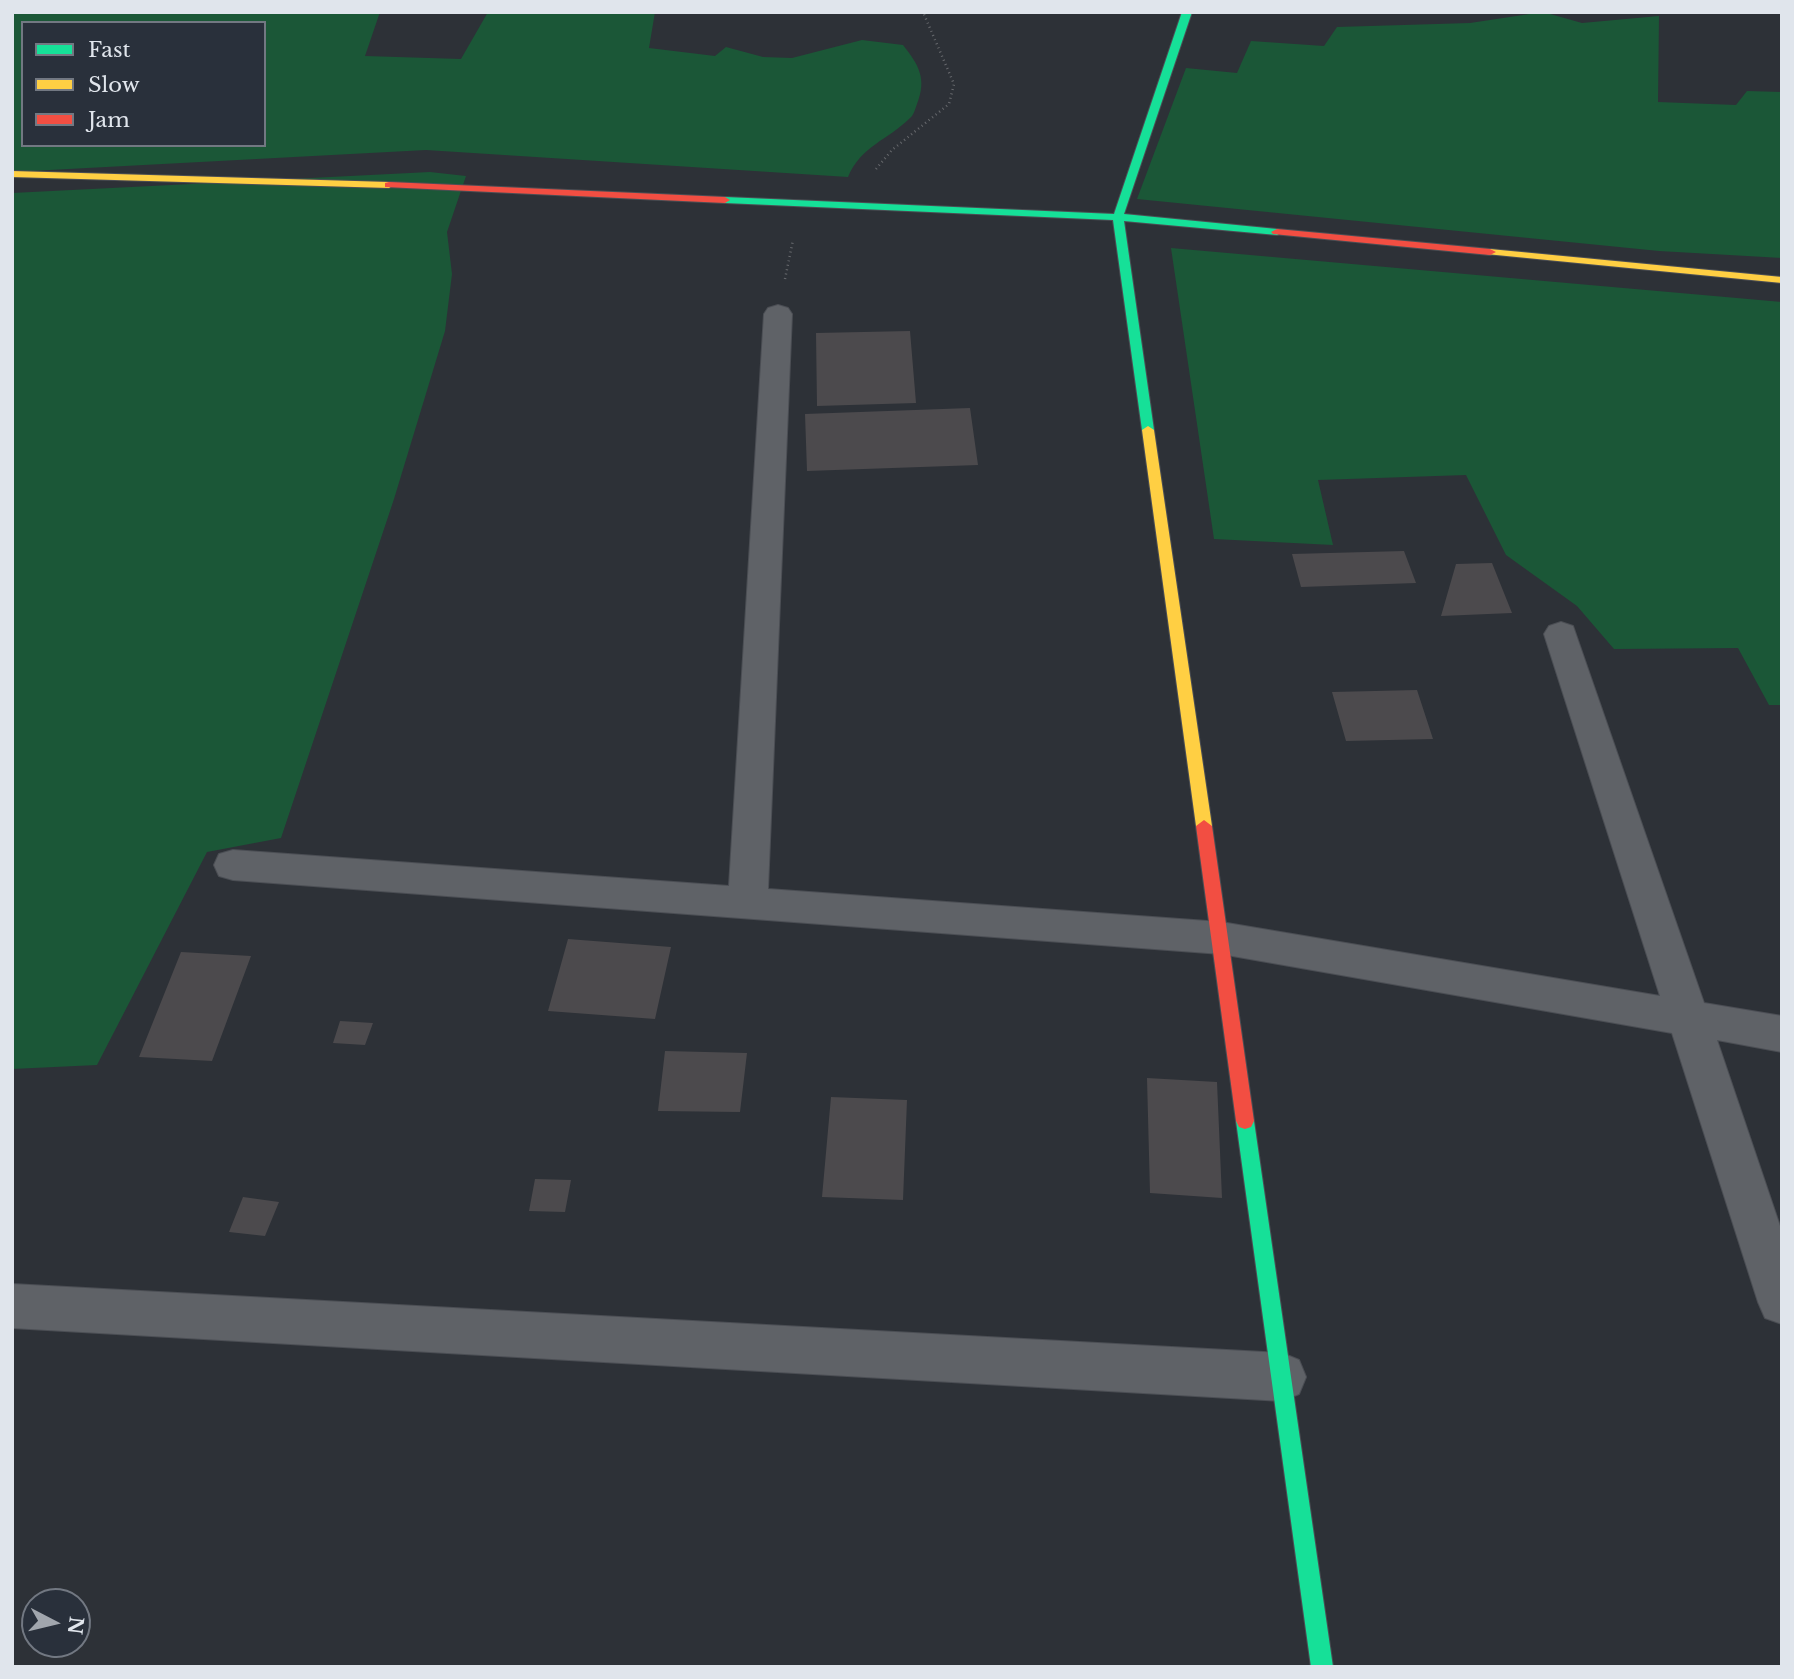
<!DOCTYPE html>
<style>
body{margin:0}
#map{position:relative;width:1794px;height:1679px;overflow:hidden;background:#2d3137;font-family:"Libre Baskerville",serif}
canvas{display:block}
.frame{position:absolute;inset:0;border:14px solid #e0e5ec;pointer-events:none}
.legend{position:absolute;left:21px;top:21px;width:245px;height:126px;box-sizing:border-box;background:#29303b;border:2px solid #727882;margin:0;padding:9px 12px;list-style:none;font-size:21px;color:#e0e5ec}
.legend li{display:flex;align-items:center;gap:14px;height:35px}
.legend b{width:35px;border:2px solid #727882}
.north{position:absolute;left:21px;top:1588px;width:70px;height:70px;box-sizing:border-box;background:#29303b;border:2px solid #727882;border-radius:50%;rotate:97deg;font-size:19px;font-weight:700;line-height:28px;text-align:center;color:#e0e5ec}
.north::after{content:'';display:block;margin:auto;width:24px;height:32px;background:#a1a6ad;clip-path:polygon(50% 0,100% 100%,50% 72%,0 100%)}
</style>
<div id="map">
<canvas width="1794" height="1679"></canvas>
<div class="frame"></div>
<ul class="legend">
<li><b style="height:9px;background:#16e098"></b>Fast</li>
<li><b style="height:9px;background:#ffcf43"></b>Slow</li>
<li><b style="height:9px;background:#f24e42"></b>Jam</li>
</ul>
<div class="north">N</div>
</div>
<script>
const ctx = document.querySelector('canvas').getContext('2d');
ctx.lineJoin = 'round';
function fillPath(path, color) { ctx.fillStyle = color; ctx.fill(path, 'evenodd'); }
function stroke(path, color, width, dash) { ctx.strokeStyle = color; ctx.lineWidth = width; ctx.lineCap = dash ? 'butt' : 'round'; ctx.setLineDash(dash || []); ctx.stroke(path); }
const green = new Path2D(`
 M12 12H380L365 56 461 59 488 12H655L649 48 715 56 726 47 763 57 792 58 862 40 903 45C919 65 927 79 917 104 915 109 914 115 910 118 888 140 861 146 848 177L426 150 12 172ZM23 23H264V145H23Z
 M1543 12 1582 23 1659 16 1658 102 1736 105 1747 91 1782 92V258L1659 251 1137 199 1186 68 1237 73 1251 41 1324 46 1337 27 1470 23Z
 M430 172 466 176 447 232 452 274 445 331 394 499 281 838 207 852 97 1065 12 1069V193Z
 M1171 248 1782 302V705H1769L1738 648 1614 649 1577 606 1506 555 1466 475 1318 480 1333 545 1214 539Z`);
const building = new Path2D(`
 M910 331 916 403 817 406 816 333Z
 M970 408 978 465 807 471 805 414Z
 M1404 551 1416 583 1301 587 1292 554Z
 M1492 563 1512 613 1441 616 1456 564Z
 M1417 690 1433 739 1346 741 1332 692Z
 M568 939 671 947 655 1019 548 1011Z
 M181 952 251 956 212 1061 139 1057Z
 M340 1021 373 1023 365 1045 333 1043Z
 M665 1051 747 1053 740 1112 658 1111Z
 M1147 1078 1217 1082 1222 1198 1150 1193Z
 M831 1097 907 1100 903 1200 822 1197Z
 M535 1179 571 1180 565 1212 529 1211Z
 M243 1197 279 1202 265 1236 229 1232Z`);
const path = new Path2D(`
 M876 169 892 150 949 104 954 84 923 12
 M785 279 793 240`);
const street = new Path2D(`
 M778 305 788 308 792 314 768 889 1221 922 1660 996 1544 634 1549 626 1561 622 1573 626 1704 1003 1782 1016V1052L1717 1040 1782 1232V1324L1765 1318 1758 1302 1672 1033 1221 954 233 880 219 876 214 865 219 854 233 850 729 886 764 314 768 308Z
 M12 1284 1282 1353 1299 1360 1306 1377 1299 1394 1282 1401 12 1328Z`);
const fast = new Path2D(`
 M1182 12H1192L1124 214 1277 229 1283 232 1277 235 1124 221 1154 430 1152 433 1148 434 1142 430 1113 220 725 203 720 200 725 197 1114 214Z
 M1245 1113 1251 1115 1254 1121 1333 1667H1311L1236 1121 1239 1115Z`);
const slow = new Path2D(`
 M12 171 389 182 394 185 389 188 12 177Z
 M1490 249 1782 277V283L1486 254V250Z
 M1148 426 1154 430 1212 826 1204 832 1196 826 1142 430Z`);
const jam = new Path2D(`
 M389 182 725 197 730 200 725 203 385 187V183Z
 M1277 229 1490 249 1496 252 1490 255 1273 234 1271 232Z
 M1204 820 1212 826 1254 1121 1251 1127 1245 1129 1239 1127 1236 1121 1196 826Z`);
fillPath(green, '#1b5737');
fillPath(building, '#4c4a4d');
stroke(street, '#4b4e54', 2);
stroke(fast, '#4b4e54', 2);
stroke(slow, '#4b4e54', 2);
stroke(jam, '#4b4e54', 2);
stroke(path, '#67696d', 2.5, [1, 3.5]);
fillPath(street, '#5f6267');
fillPath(fast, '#16e098');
fillPath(slow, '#ffcf43');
fillPath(jam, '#f24e42');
</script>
